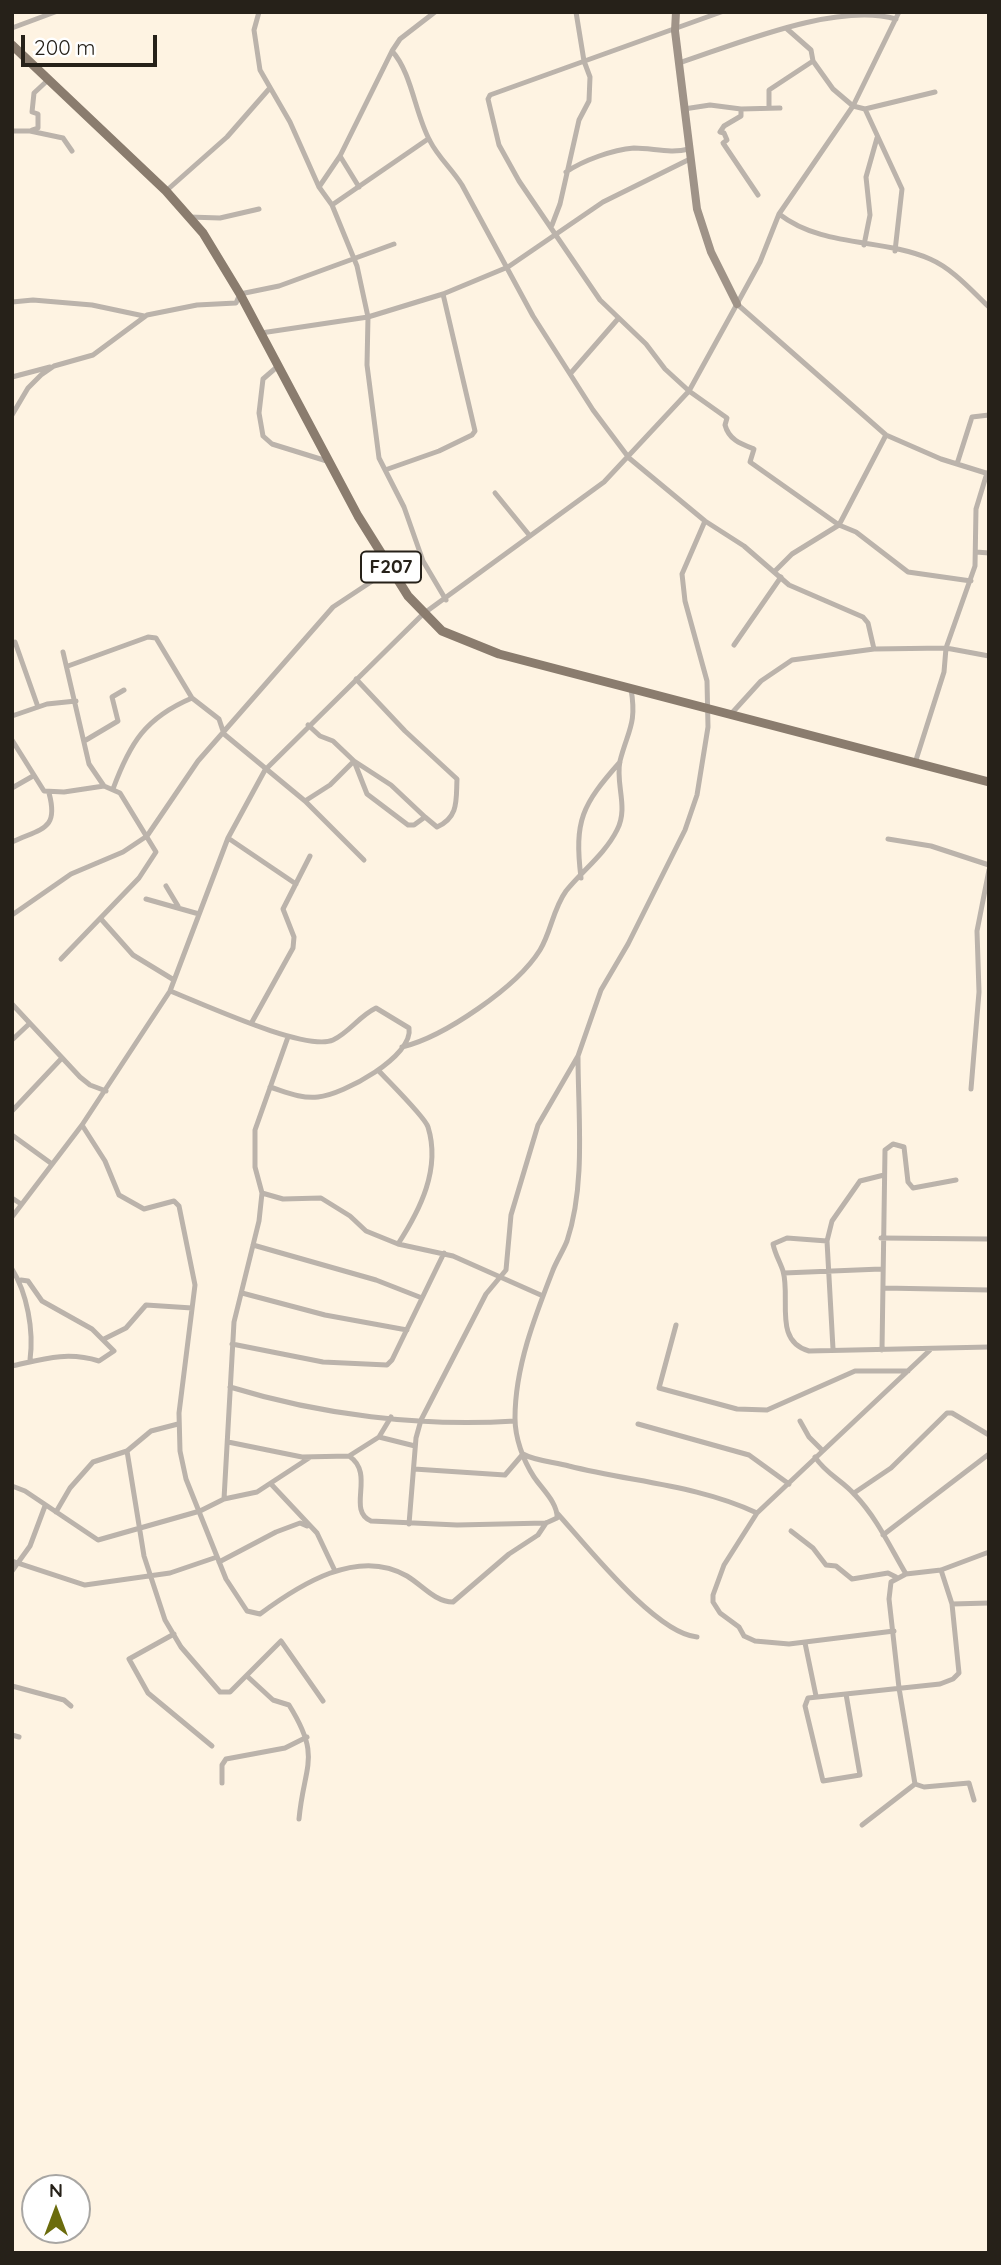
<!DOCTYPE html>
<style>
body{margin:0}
#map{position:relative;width:1001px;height:2265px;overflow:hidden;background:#fef3e2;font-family:Quicksand,sans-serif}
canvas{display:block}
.frame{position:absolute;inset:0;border:14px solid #262119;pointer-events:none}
.north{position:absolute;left:21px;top:2174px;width:70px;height:70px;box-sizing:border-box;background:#fff;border:2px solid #a8a6a3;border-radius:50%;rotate:0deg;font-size:19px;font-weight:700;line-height:28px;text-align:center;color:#262119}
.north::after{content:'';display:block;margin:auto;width:24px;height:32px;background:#6b6c0d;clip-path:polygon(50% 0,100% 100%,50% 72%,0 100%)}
.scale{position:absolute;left:21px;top:35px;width:136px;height:32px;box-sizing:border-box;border:4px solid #262119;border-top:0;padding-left:9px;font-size:21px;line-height:24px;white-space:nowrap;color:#262119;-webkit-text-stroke:5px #fff;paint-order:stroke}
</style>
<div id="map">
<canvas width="1001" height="2265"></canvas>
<div class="frame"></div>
<div class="north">N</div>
<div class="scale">200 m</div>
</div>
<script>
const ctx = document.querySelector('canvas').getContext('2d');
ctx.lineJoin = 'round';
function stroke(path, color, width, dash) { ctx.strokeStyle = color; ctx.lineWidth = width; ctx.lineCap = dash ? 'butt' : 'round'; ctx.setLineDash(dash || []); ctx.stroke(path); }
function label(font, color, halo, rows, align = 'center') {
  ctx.font = font + ' Quicksand,sans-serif'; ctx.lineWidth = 7; ctx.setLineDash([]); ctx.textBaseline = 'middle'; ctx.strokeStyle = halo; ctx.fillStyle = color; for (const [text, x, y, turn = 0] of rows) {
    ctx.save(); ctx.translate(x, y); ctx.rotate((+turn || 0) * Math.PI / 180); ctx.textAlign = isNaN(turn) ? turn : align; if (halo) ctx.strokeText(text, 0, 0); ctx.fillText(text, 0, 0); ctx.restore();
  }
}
const street = new Path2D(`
 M259 12 254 30 260 70 290 122 319 187 332 205 357 266 368 317 367 365 379 458 404 507 423 561 446 600
 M721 12 490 95 488 99 499 145 519 181 600 300 646 344 665 369 689 391 727 418 725 425C729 440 741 444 754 449L750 462 839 525 856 532 908 572 971 581
 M899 12 853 106 779 214 760 262 737 304 886 435 941 459 989 474
 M12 28 55 12
 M786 28 811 50 813 61 833 89 853 106 865 109 935 92
 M392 51C412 73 415 114 430 141 438 157 452 169 462 185L533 316 593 410 629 458 705 521 744 546 789 585 863 617 868 623 874 649
 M679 63C737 44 836 2 896 19
 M769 106V90L813 61
 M684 109 710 105 741 109 780 108
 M741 109V116L724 126 720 132 724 133 727 140 723 143 758 195
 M865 109 902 189 895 251
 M32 130 38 128V114L32 112 34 93 48 80
 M12 131H30L63 138 72 151
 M340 156 359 187
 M566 172C584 160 612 150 634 148 653 148 670 154 689 149
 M319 187 340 156 392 51 400 39 435 12
 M166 191 227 137 269 89
 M332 205 428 139
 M779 214C823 248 882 238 930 259 953 269 971 290 989 307
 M189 217 220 218 259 209
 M552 225 560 204 579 120 589 101 590 77 584 61 576 12
 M864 245 870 215 866 177 877 138
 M12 302 33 300 92 305 144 316
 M261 333 368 317 443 294 508 267 603 202 690 159
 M278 366 263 379 259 413 263 436 272 444 330 462
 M570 374 617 320
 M12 377 50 367
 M12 415 28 388 41 375 54 366 93 355 147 315 197 305 236 303 240 294 279 286 394 244
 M957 464 972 417 989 415
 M385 470 439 451 472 435 475 431 443 294
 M495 493 530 536
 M976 552 989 553
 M775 571 792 554 839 525 886 435
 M15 642 38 707
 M734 645 781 577
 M63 652 89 764 104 786
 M68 666 148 637 156 638 192 698 219 719 224 734 305 801 364 860
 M731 714 761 681 792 660 874 649 946 648 989 656
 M12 716 47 704 76 701
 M308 725 320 736 333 741 354 761 367 794 408 825H414L425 817 437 827C459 817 456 800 457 779L405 731 356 679
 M12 740 44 791 64 792 104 786 120 793 156 852 139 878 61 959
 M86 740 118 721 112 697 124 690
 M915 763 944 672 946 648 975 566 976 509 987 473
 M12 788 33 776
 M113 789C130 743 145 718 192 698
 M305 801 330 785 354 761 391 785 425 817
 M228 838 296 884
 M888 839 931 846 989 865
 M12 842C42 828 59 830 49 793
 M581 878C574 820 582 805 620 762
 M166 886 178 906
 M146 899 199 914
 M12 915 71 874 123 852 147 836 198 761 333 607 392 568
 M101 919 133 955 174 980
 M170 991C201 1003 306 1052 333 1040 350 1032 359 1016 376 1008L409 1028C414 1056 343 1095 318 1097 301 1099 286 1092 270 1087
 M12 1004 80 1077 90 1085 106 1091
 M252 1022 293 948 294 937 283 909 310 856
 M12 1040 29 1024
 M402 1047C444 1037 517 987 540 950 551 932 553 909 566 891 582 871 605 854 617 830 629 807 615 784 620 761 628 730 637 724 631 689
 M378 1070C387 1080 425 1117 428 1127 441 1169 420 1210 398 1244
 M971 1089 979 992 977 931 989 870
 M12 1111 61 1059
 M82 1125 105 1161 119 1195 144 1209 174 1201 179 1206 195 1285 179 1413 180 1451 186 1479 226 1579 247 1611 260 1614C299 1585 358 1547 407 1576 422 1585 435 1602 453 1602L509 1554 538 1535 546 1523
 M12 1135 52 1164
 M262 1193 283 1199 321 1198 350 1216 366 1231 398 1244 453 1256 543 1296
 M12 1198 21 1204
 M12 1217 82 1125 170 991 228 838 265 770 423 614 604 482 689 391 737 304
 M881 1238 989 1239
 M827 1241 787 1238 773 1244C775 1254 780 1262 783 1271 791 1298 773 1341 809 1351L989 1347
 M253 1245 376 1280 422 1298
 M12 1269C27 1293 34 1330 30 1360
 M784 1273 881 1269
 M883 1288 989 1290
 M242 1293 325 1315 407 1330
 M676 1325 659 1388 737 1409 767 1410 855 1371H908
 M104 1339 126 1328 146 1305 192 1308
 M232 1344 323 1362 387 1365 392 1360 444 1253
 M833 1349 827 1241 832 1221 860 1181 884 1175
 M882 1350 885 1150 893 1144 904 1147 908 1182 913 1188 956 1180
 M12 1366C43 1359 67 1351 99 1361L114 1351 92 1329 42 1301 28 1281 21 1280
 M230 1387C321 1415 420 1427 515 1421
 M800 1421 809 1437 822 1450
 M178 1424 151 1431 127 1451 144 1556 165 1620 181 1647 220 1692H230L281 1641 323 1701
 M638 1424 749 1455 789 1484
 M379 1437 415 1446
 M228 1442 302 1457 349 1456C376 1474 346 1510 371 1521L457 1525 546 1523 557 1518C558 1503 542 1489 534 1477 523 1460 515 1438 515 1418 515 1367 535 1316 553 1270 557 1260 563 1251 567 1241 586 1184 578 1115 578 1056
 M349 1456 379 1437 391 1417
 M815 1457C826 1474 842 1480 855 1495 877 1518 890 1547 906 1574
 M414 1469 505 1475 523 1454C535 1461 555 1462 569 1466 632 1482 698 1485 757 1513
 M271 1484 317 1533 335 1571
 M12 1486 25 1491 98 1540 200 1511 224 1499 257 1492 309 1458
 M854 1493 891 1468 947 1413H952L989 1435
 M224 1499 234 1322 259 1221 262 1193 255 1167V1130L288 1037
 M56 1512 70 1488 93 1462 127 1451
 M557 1513C586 1545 656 1634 697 1637
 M409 1524 416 1438 421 1420 486 1294 506 1270 511 1215 538 1125 578 1056 601 990 628 944 685 830 697 795 708 727 707 681 685 601 682 574 705 521
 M791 1531 813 1548 826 1565 836 1566 852 1579 888 1573 896 1577
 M883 1535 989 1454
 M12 1561 85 1585 170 1573 217 1557
 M219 1562 276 1532 300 1523 307 1526
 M12 1571 30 1546 45 1506
 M952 1604 989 1603
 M894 1631 789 1644 755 1641 744 1636 739 1627 720 1613 713 1602V1595L724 1565 757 1513 930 1350
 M174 1634 129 1659 148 1693 212 1746
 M805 1643 816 1696
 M248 1677 273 1700 289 1705C322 1758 304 1764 299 1819
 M12 1686 64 1700 71 1706
 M846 1694 860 1775 823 1781 805 1706 808 1698 940 1684 953 1679 959 1673 952 1604 941 1570
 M12 1735 19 1737
 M222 1783V1765L226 1759 285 1748 307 1737
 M915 1784 899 1688 889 1599 891 1582 906 1574 941 1570 989 1552
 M915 1784 924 1787 969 1783 974 1800
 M862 1825 915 1784`);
const secondary = new Path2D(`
 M676 12 675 31 697 209 711 252 737 304`);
const primary = new Path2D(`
 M12 45 166 191 203 233 240 294 358 516 408 596 442 631 499 654 989 782`);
const shields = [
 [391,567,60]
];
const shieldNames = [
 ["F207",391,567]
];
stroke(street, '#bbb3ab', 5);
stroke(secondary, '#9f9388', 8);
stroke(primary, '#8a7c6e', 9);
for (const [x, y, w] of shields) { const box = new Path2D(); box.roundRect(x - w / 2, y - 15.5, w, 31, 5); ctx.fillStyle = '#fff'; ctx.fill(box); stroke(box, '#262119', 2); }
label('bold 19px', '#262119', null, shieldNames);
</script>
